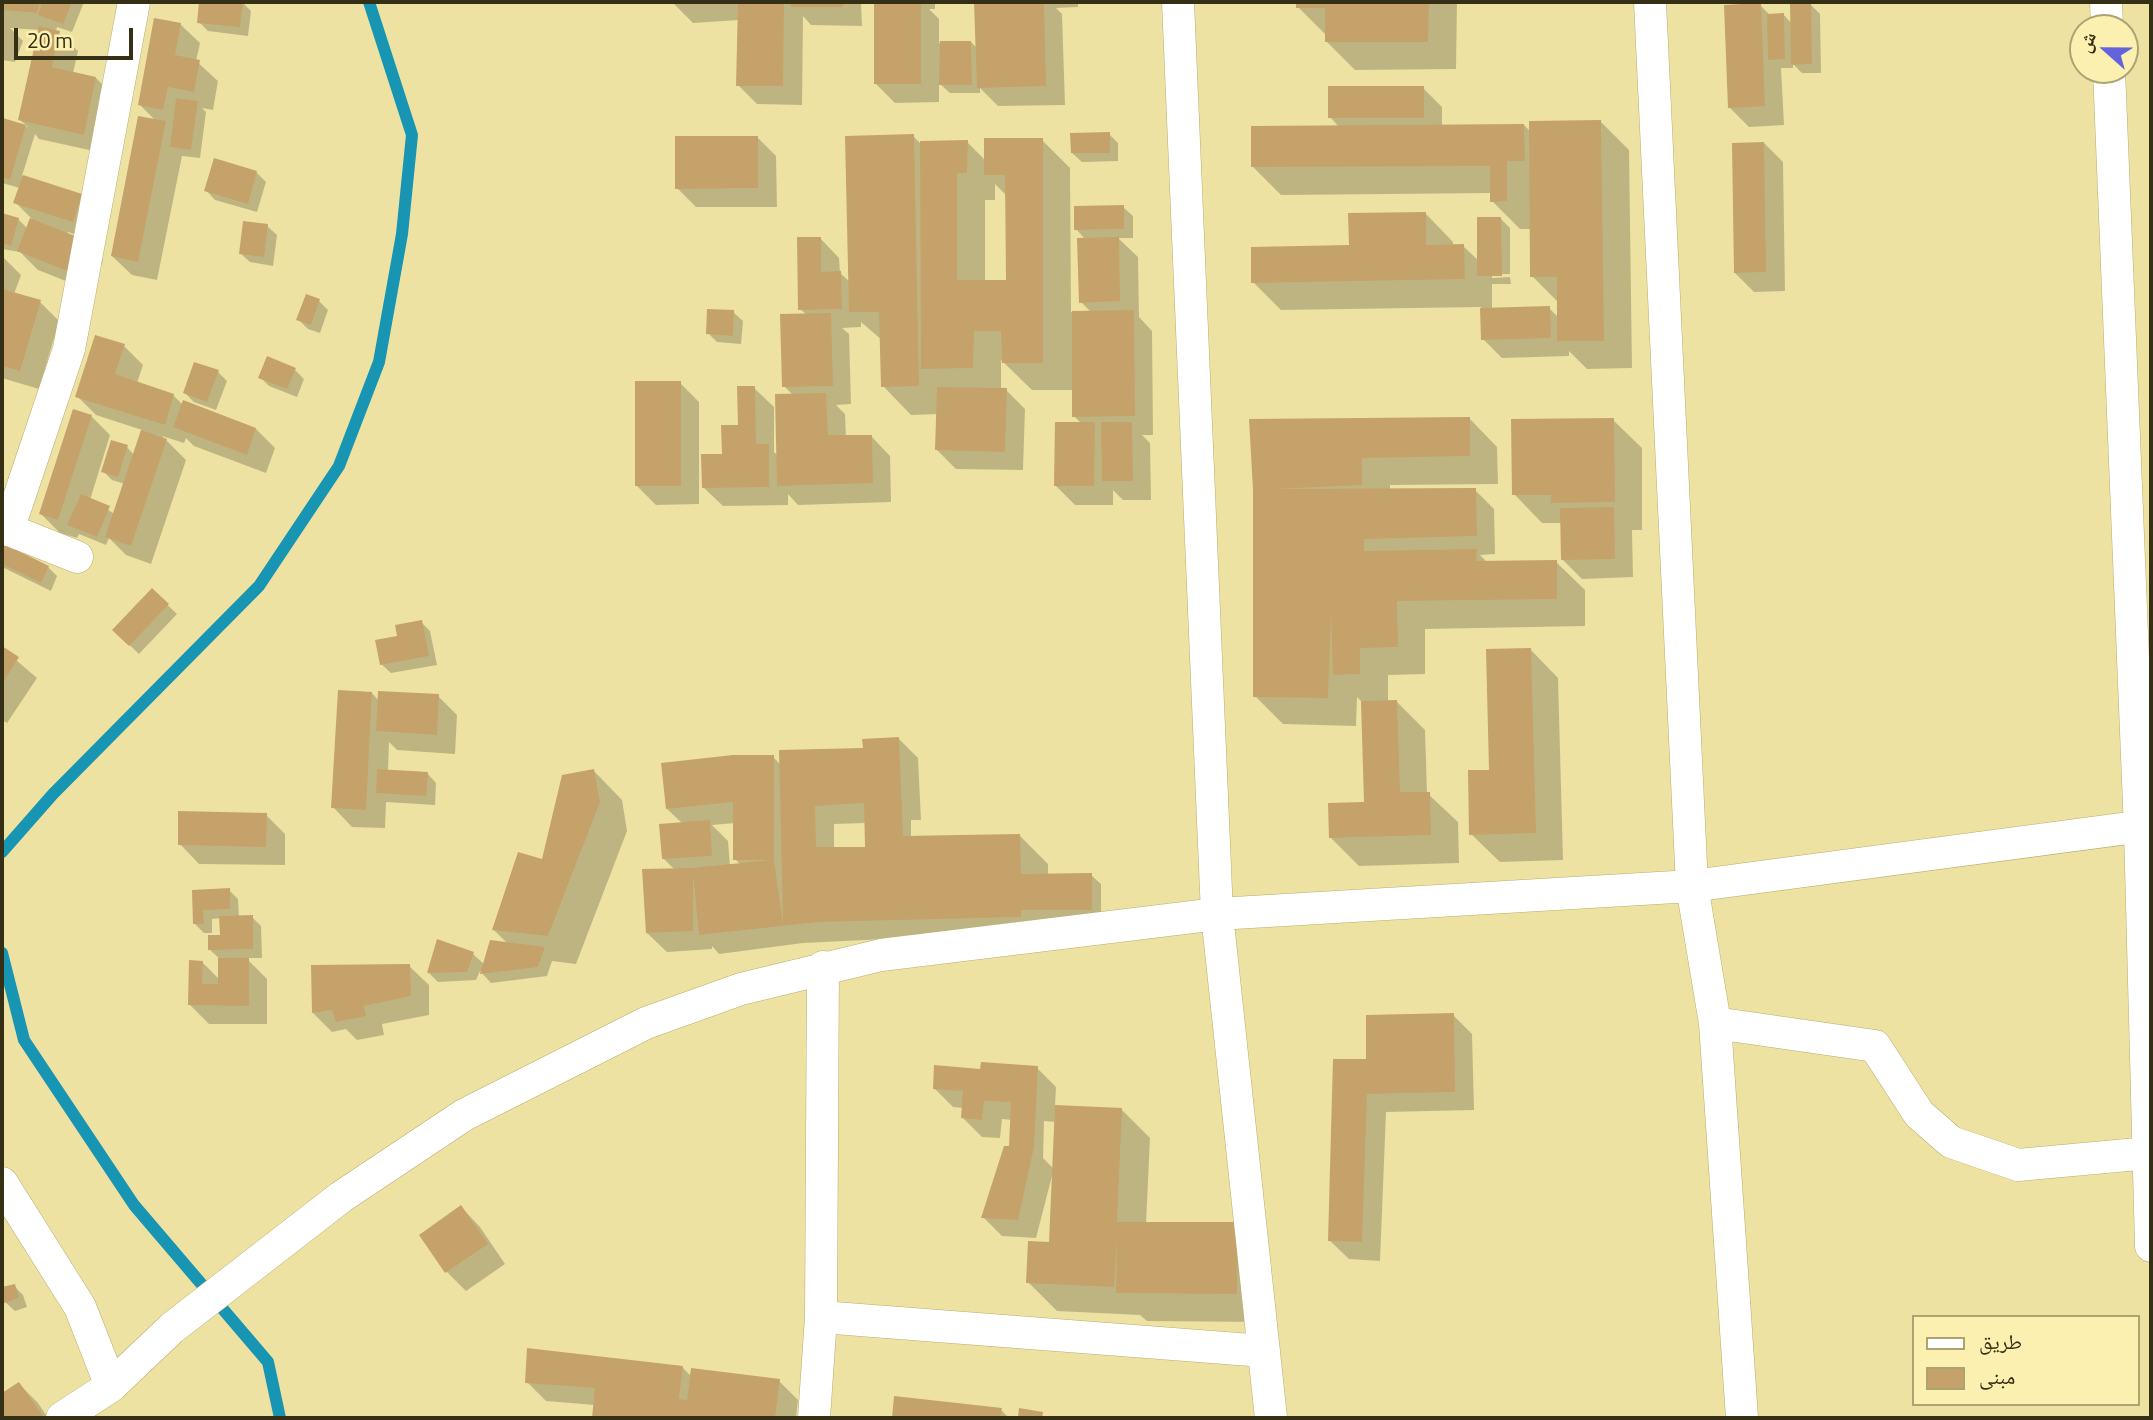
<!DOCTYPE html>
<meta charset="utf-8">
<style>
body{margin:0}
#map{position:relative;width:2153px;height:1420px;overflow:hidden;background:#eee2a2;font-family:"Titillium Web","Noto Naskh Arabic",sans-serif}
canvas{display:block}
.frame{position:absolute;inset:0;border:4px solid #342f15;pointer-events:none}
.legend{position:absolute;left:1912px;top:1315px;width:228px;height:91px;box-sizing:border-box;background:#fbf0af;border:2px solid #aba371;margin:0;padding:9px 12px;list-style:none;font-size:21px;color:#342f15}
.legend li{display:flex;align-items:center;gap:14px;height:35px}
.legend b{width:35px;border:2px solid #aba371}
.north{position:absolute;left:2069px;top:14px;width:70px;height:70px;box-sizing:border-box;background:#fbf0af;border:2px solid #aba371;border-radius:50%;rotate:291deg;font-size:19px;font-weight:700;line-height:28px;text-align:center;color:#342f15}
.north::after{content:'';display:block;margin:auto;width:24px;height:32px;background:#6363dc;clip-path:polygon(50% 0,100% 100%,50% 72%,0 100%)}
.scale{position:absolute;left:14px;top:28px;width:119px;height:32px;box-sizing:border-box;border:4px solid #342f15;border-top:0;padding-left:9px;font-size:21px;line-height:24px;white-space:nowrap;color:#342f15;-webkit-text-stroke:5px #fbf0af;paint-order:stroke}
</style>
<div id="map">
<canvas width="2153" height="1420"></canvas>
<div class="frame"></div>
<ul class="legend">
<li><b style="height:9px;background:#fff"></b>طريق</li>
<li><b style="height:19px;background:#c4a26a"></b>مبنى</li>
</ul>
<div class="north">ش</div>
<div class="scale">20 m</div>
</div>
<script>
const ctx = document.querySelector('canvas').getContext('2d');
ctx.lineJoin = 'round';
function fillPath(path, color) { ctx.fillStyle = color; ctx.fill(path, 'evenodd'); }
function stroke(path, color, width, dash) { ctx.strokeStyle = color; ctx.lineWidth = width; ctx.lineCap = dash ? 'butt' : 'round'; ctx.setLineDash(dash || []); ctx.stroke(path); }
const shadow = new Path2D(`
 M2 2H84L72 32 57 27 56 31 78 51 73 73 96 78 115 97 103 153 39 139 35 134 22 176 81 196 100 215 92 240 68 232 67 235 84 242 103 261 91 291 38 270 20 252 2 249V215L18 219 29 230 32 219 15 202 20 188 2 183V130L5 121 28 127 20 120 40 30 10 28 23 41 15 62 2 60Z
 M200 2H242L251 11 248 36 208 31 199 22Z
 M672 2H861L862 26 811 25 803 16 802 105 757 104 738 85 739 20 693 23Z
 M876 2H935V9H929L939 19V43L971 42 978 49 976 2H1078V7L1056 8 1062 14 1065 105 998 106 980 88V93H950L939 83V102L895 103 876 84Z
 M1297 2H1457L1456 69 1355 70 1327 42V36L1298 7Z
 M1760 5 1770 15 1783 14 1792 24 1811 5 1820 14 1821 73H1802L1793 64V68H1781L1784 125 1749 127 1730 108Z
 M180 24 200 43 196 61 218 81 213 110 202 108 206 112 200 158 182 156 157 280 132 275 112 256 157 122 140 105Z
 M1423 88 1442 107V126L1524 125 1531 132 1601 122 1629 150 1632 368 1587 369 1569 351V356L1502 358 1483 339 1481 307 1281 310 1253 282 1351 247 1425 213 1453 242V246H1463L1479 261 1501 219 1510 228V274H1492V278L1510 277 1511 284H1492V310L1549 308 1559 318V303L1532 276V229H1520L1492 201V193L1281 195 1253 167 1339 127 1330 117Z
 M1109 134 1118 143V161L1082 162 1072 153Z
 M913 136 922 145 967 142 986 161 1042 140 1070 168 1071 312H1091L1081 302 1085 239 1076 229 1123 207 1133 216V238H1118L1138 257 1139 317 1152 331 1153 435H1142L1150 443 1151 500H1123L1113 490V505H1075L1056 486 1081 423 1074 416V390H1032L1001 360V390H1006L1025 409 1023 470 956 469 937 450 938 414 911 415 883 386 882 340 861 322V327L842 328 849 334 851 404 836 405 845 414 846 437 871 436 890 456 891 502 798 505 788 494V505L723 506 703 487 740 427 754 388 774 407V452L778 456 793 395 784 386 807 315 800 309 820 238 839 258 840 273 850 282ZM995 184 1007 196 1008 282H985V200H995Z
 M757 137 776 156 777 207H696L677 188Z
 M1764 143 1783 162 1785 291 1754 292 1735 273Z
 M215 160 257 173 266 182 257 212 215 200 206 190Z
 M267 226 277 235 273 266 250 262 240 253Z
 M2 256 21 275 14 294 40 302 59 321 39 389 2 378Z
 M319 301 328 310 320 333 308 329 298 319Z
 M733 312 743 321 741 344 717 342 708 333Z
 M124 346 143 365 137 383 173 395 183 405 256 429 275 448 266 473 194 446 186 438 184 443 162 436 186 460 151 564 126 555 109 538 106 545 79 534 77 538 60 533 41 514 91 416 110 435 90 500 115 514 125 484 112 480 103 471 127 447 134 455 142 430 96 415 77 396Z
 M295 370 304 379 297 397 269 386 260 377Z
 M218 372 227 381 216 410 194 402 185 393Z
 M680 383 699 402V504L656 505 636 485Z
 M1469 418 1497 447 1498 484 1390 485V490H1475L1494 509 1495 554 1480 555 1488 563 1556 562 1585 590V626L1425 629V674L1388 675V702L1396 701 1425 730 1427 793 1458 822 1459 863 1359 866 1331 838 1366 804 1363 703 1357 697 1356 726 1283 724 1255 696 1254 490Z
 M1613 420 1642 448V530H1632L1633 577 1582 579 1563 560 1562 523H1542L1514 494Z
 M2 545 48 567 57 576 51 591 2 567Z
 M152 590 177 614 139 654 114 630Z
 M421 622 430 631 437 665 391 673 381 664 399 638Z
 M2 648 37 678 7 723 2 720Z
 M1530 649 1558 678 1563 860 1500 862 1471 834Z
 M372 693 379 701 438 696 457 715 455 754 397 750 389 742 388 771 427 773 436 783 435 805 386 802 385 828 352 827 333 807Z
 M899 739 918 758 921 820H911V837L1020 836 1048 864V875H1091L1101 884V918L925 937 803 943 719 954 712 946V949L667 952 647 933 675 870 664 859 683 824 667 809 773 757 781 765 865 749ZM735 823V859L741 865 730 866 728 841 712 825ZM866 823 867 849H834V824Z
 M594 771 622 800 627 831 576 964 552 961 547 976 491 983 480 971 476 980 438 982 429 973 473 954 485 965 508 944 494 930 543 861Z
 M266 815 285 834V865L199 864 180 844Z
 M229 890 238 899 239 918 252 917 261 926 262 958H246L267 979V1024H209L190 1005 202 962 220 980V959L210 950 222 936 221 918 212 919V933H204L195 924 194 892Z
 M409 966 429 985V1015L382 1024 384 1035 357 1040 346 1029 332 1032 313 1013Z
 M1453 1015 1472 1034 1474 1110 1386 1112 1380 1261 1349 1259 1329 1240 1368 1061Z
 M1037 1068 1056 1087 1055 1106 1121 1109 1150 1138 1146 1224H1237L1265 1322 1147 1321 1140 1315 1057 1311 1028 1282 1050 1244 1053 1172 1036 1238 1002 1236 983 1217 1011 1148 1012 1120 1002 1119 1000 1138 982 1137 963 1118 964 1108 953 1107 934 1088 982 1071ZM1044 1121 1056 1122 1054 1169 1043 1158Z
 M461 1207 480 1227 505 1264 466 1291 447 1272 421 1235Z
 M14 1286 23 1295 27 1307 15 1311 5 1302 2 1289Z
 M683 1368 692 1377 779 1381 798 1400 796 1418H593L595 1405 546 1401 527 1382Z
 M19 1384 38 1403 48 1418H2V1396Z
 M896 1397 1001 1410 1009 1418H894Z`);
const stream = new Path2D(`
 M2 852 53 794 259 586 339 466 379 362 402 234 412 135 369 2
 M2 953 24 1040 134 1205 268 1362 280 1418`);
const building = new Path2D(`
 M2 2H40L37 13 2 10Z
 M42 2H72L63 24 38 15Z
 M199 2H243L240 27 197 23Z
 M738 2H784L783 86H736Z
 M790 2H843V7H791Z
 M874 2H921V84H874Z
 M974 2H1044L1046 86 977 88Z
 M1296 2H1429L1428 42H1325V8H1296Z
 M1761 3 1765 106 1728 108 1724 5Z
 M1790 3H1811L1812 64 1791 65Z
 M1784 13 1785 59 1768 60 1767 14Z
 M154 18 181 23 175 55 200 60 194 92 168 87 163 110 138 105Z
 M39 26 60 31 52 67 96 77 84 135 18 120Z
 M940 41H971L972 85H939Z
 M1328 86H1424V118H1328Z
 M176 98 198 101 191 150 170 147Z
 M138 116 166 121 138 262 111 256Z
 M3 118 26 125 10 180 2 177Z
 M1601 120 1604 341H1557V277H1530L1529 121Z
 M1524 124 1525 161H1507V201L1490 202V166L1251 167V126Z
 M1110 132V153H1071L1070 133Z
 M914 134 919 386 881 387 879 312H849L845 136Z
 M675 136H758V188L675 189Z
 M984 138H1043V363H1002L1001 331H974L973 368 921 369 920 141 968 140 967 173H957V280H1006L1005 175H984Z
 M1764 142 1766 272 1734 273 1732 143Z
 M214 158 257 171 248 204 204 191Z
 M23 175 82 194 73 222 13 203Z
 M1124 205V229L1074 230V206Z
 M1426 212V245L1464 244 1465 279 1251 283V247L1349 245 1348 213Z
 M2 213 19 218 11 246 2 243Z
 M1477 217H1501L1502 276H1477Z
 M30 218 85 240 72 273 17 251Z
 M243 221 268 224 264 257 239 254Z
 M797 237H821V272L841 271 842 309 798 310Z
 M1119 237 1120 301 1079 303 1077 238Z
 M2 289 41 300 20 371 2 366Z
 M306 294 320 299 311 325 296 320Z
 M1550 306 1551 338 1481 340 1480 308Z
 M707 309 734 310 733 336 706 334Z
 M1134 310 1135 416 1072 417V311Z
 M831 313 833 386 782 387 780 314Z
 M95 335 125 344 115 374 174 394 165 425 75 397Z
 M267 356 296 368 287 389 258 378Z
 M194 362 219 370 207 402 183 393Z
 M635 381H681V486H635Z
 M737 386H755L756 444H769V487L702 488 701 454H722L721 425H738Z
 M937 387 1007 388 1005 452 935 450Z
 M826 393 828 435H872L873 483 777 486 775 394Z
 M183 400 256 428 247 455 173 427Z
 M73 409 92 415 58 520 39 514Z
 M1470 417V456L1362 458V485L1274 489 1476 488 1477 536 1364 539V551L1477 549 1476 561 1557 560V599L1397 601 1398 647 1360 648V674L1333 675 1331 615 1328 698 1253 697V490L1249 419Z
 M1614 418 1615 502 1551 503V495H1512L1511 419Z
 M1055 422H1095L1094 486H1054Z
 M1101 422H1132L1133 481H1102Z
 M141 430 167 439 131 546 105 537Z
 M111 440 128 445 118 477 101 472Z
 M81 494 110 506 97 537 67 525Z
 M1614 507 1615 559 1561 560 1560 508Z
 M2 543 49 566 41 583 2 564Z
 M152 588 169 604 129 646 112 630Z
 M422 620 429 656 380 665 375 640 397 636 395 625Z
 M2 646 19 657 2 684Z
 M1531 648 1536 833 1469 835 1468 770H1489L1486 649Z
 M338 690 372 692 366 810 331 808Z
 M378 691 439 694 437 735 376 731Z
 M1397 700 1400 792H1430L1431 835 1329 838 1328 803 1364 802 1361 701Z
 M899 737 903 836 1020 834 1021 874 1092 873V910H1021V917L818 922 699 935 693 874V931L646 933 642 869 692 868 771 860H733V802L666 809 661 763 733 755H774V860L783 924 779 750 863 748 862 739ZM864 803 865 847H816L815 806Z
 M377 769 428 772 426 796 376 793Z
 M594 769 600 802 548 936 492 930 518 852 542 859 562 775Z
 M178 811 267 813 266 847 178 845Z
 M710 820 712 856 662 859 659 824Z
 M230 888V909L203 910 204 924H193L192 890Z
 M253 915V949L208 950V935H220L219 916Z
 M437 939 474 952 467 972 427 973Z
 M490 940 545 947 538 967 480 974Z
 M218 958H249V1006L188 1005 189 960 203 961 202 984H218Z
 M410 964 411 996 364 1006 366 1016 336 1022 332 1010 312 1013 311 965Z
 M1454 1013 1455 1092 1367 1094 1362 1242 1328 1241 1333 1059H1366V1015Z
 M981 1062 1038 1066 1034 1147 1018 1220 981 1218 1004 1146H1009L1011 1102 984 1101 982 1120 961 1118 963 1091 933 1089 934 1065 980 1069Z
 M1055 1105 1122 1108 1117 1222H1238L1237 1294 1116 1293 1117 1240 1114 1287 1026 1283 1028 1241 1049 1242Z
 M461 1205 488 1244 445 1273 419 1235Z
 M15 1284 19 1298 4 1303 2 1287Z
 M527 1348 683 1366 679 1399 687 1400 691 1368 780 1379 775 1418H592L595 1388 525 1383Z
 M19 1382 43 1416 40 1418H2V1393Z
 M894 1396 1002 1408 1000 1418H892Z
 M1019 1408 1043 1412 1042 1418H1018Z`);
const minor = new Path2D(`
 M1178 2 1217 914 1271 1418
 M1650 2 1692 886 1715 1023 1742 1418
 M2106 2 2107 28
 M2109 70 2140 829 2151 1246
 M2 527 77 557
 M8 530 69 349 134 2
 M1715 1023 1875 1046 1919 1114 1951 1142 2018 1165 2149 1153
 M2 1183 80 1307 111 1386
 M821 1317 1264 1351
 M62 1418 111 1386 172 1328 341 1197 464 1115 646 1023 741 989 881 955 1217 914 1692 886 2151 825
 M814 1418 821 1317 823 967`);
fillPath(shadow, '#0003');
stroke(stream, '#1795b3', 12);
fillPath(building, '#c4a26a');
stroke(minor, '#b8ad6e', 33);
stroke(minor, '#fff', 32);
</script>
